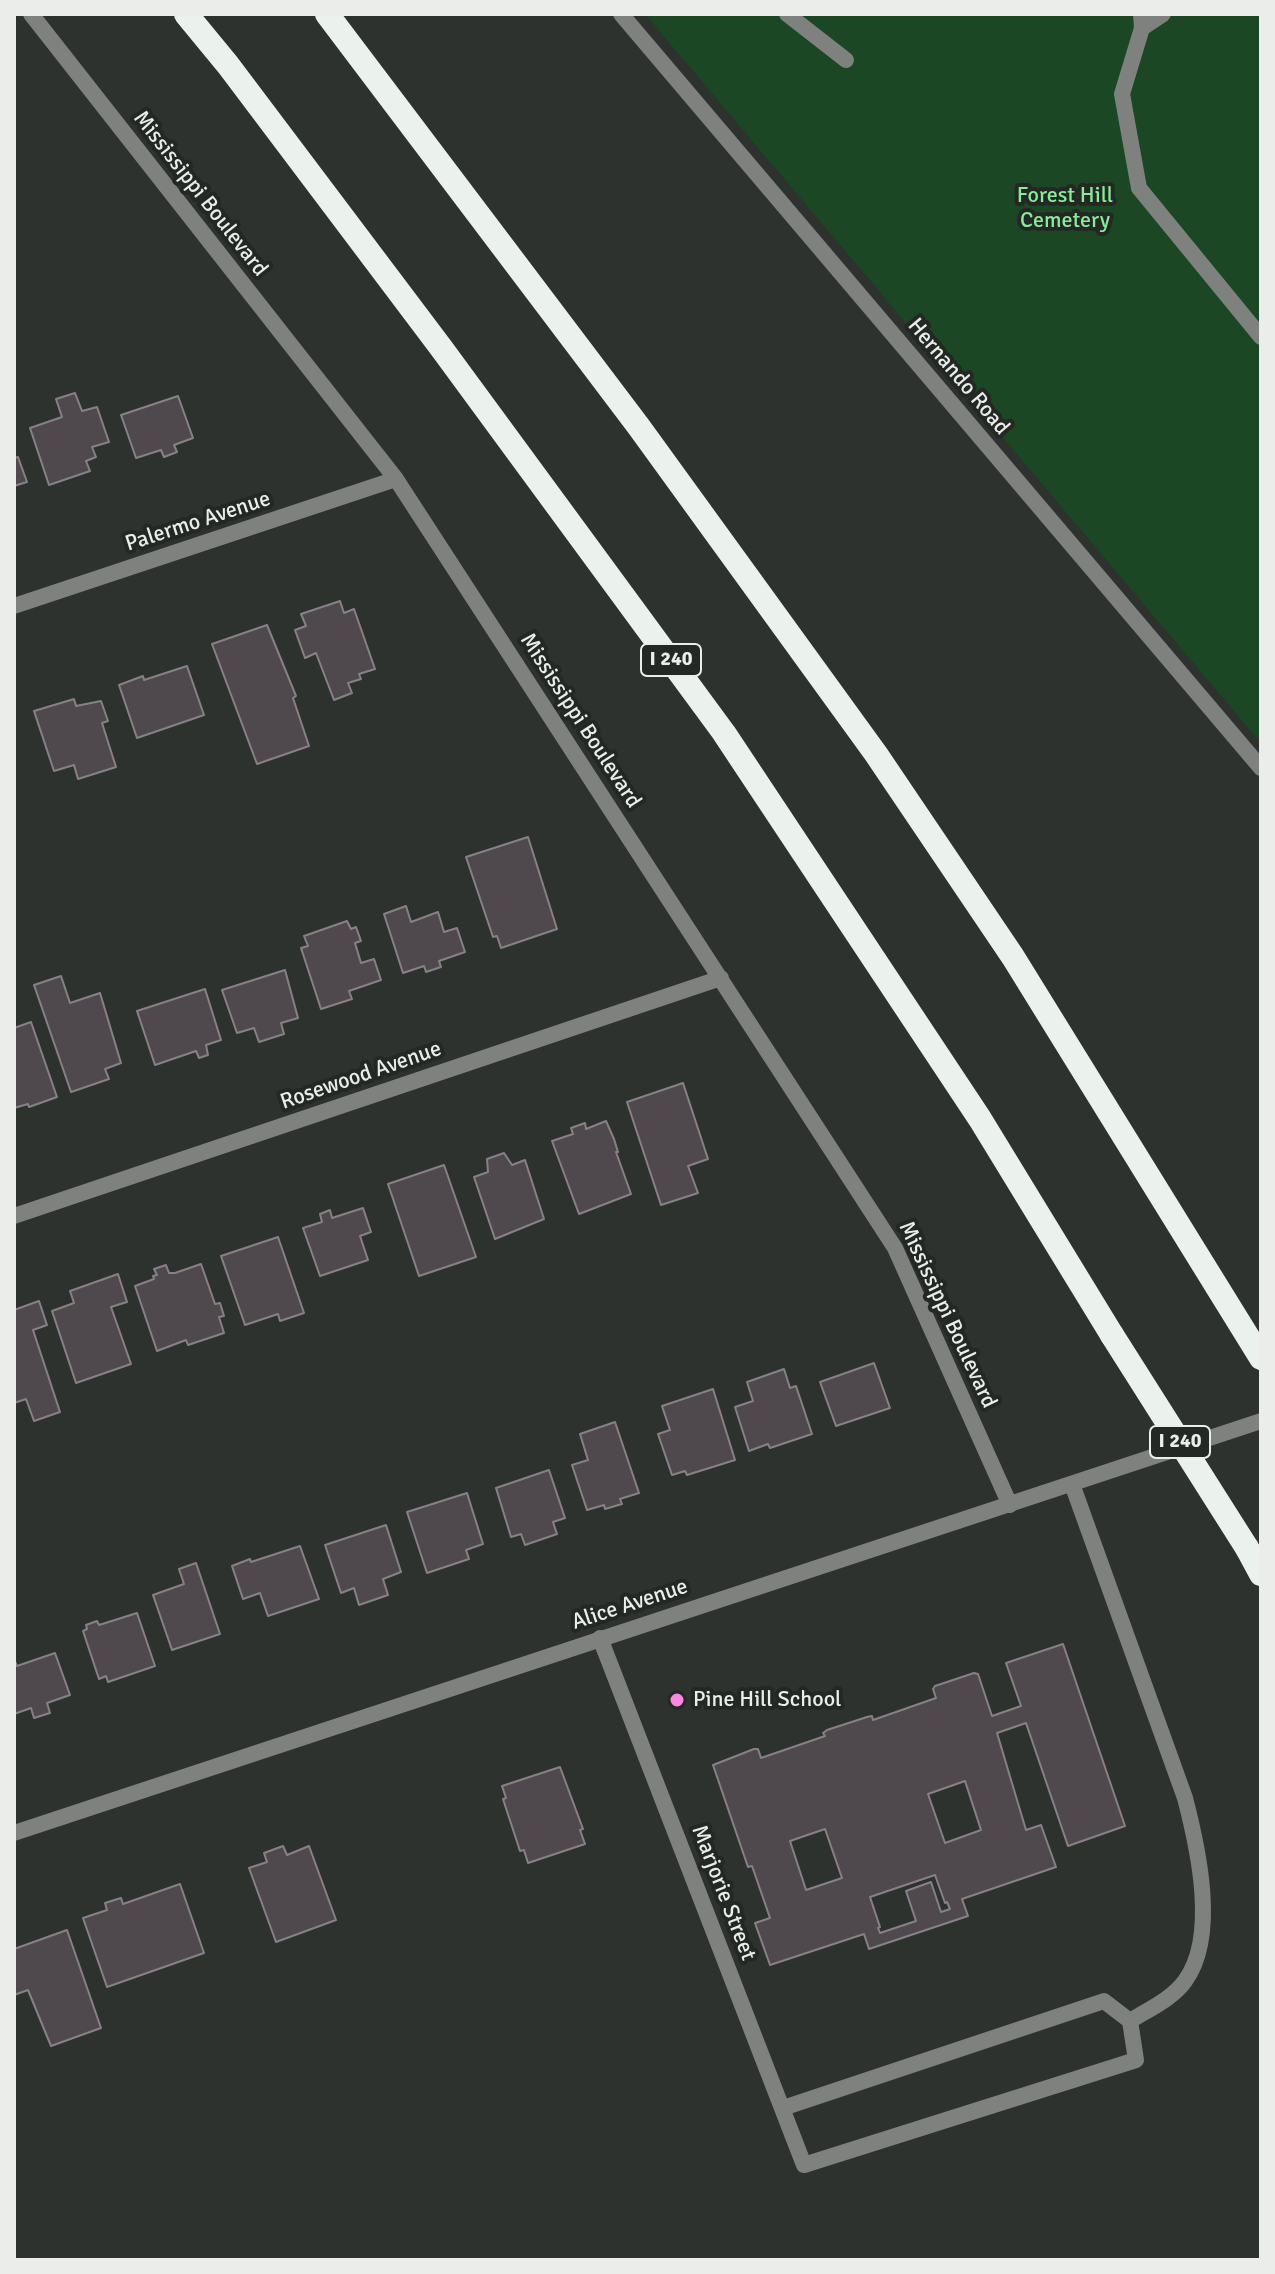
<!DOCTYPE html>
<style>
body{margin:0}
#map{position:relative;width:1275px;height:2274px;overflow:hidden;background:#2d322e;font-family:Signika,sans-serif}
canvas{display:block}
.frame{position:absolute;inset:0;border:16px solid #eaedea;pointer-events:none}
</style>
<div id="map">
<canvas width="1275" height="2274"></canvas>
<div class="frame"></div>
</div>
<script>
const ctx = document.querySelector('canvas').getContext('2d');
ctx.lineJoin = 'round';
function fillPath(path, color) { ctx.fillStyle = color; ctx.fill(path, 'evenodd'); }
function stroke(path, color, width, dash) { ctx.strokeStyle = color; ctx.lineWidth = width; ctx.lineCap = dash ? 'butt' : 'round'; ctx.setLineDash(dash || []); ctx.stroke(path); }
function label(font, color, halo, rows, align = 'center') {
  ctx.font = font + ' Signika,sans-serif'; ctx.lineWidth = 8; ctx.setLineDash([]); ctx.textBaseline = 'middle'; ctx.strokeStyle = halo; ctx.fillStyle = color; for (const [text, x, y, turn = 0] of rows) {
    ctx.save(); ctx.translate(x, y); ctx.rotate((+turn || 0) * Math.PI / 180); ctx.textAlign = isNaN(turn) ? turn : align; if (halo) ctx.strokeText(text, 0, 0); ctx.fillText(text, 0, 0); ctx.restore();
  }
}
const green = new Path2D(`
 M645 14H1261V743Z`);
const building = new Path2D(`
 M75 393 82 411 97 407 109 442 92 447 96 457 86 461 90 471 49 485 30 428 62 417 56 399Z
 M178 396 193 438 174 445 177 452 164 457 161 450 136 458 121 415Z
 M18 457 27 482 14 486V458Z
 M340 601 344 613 354 609 375 669 359 674 361 679 348 683 352 693 334 700 316 653 305 658 295 630 306 626 301 614Z
 M267 625 296 696 293 698 309 746 257 764 212 644Z
 M187 666 204 715 137 738 119 685 143 676 144 680Z
 M74 699 76 706 101 701 108 721 102 723 116 767 78 779 74 765 54 771 34 711Z
 M528 837 557 929 501 948 497 936 493 937 466 857Z
 M406 906 411 922 438 912 444 932 457 928 465 952 439 961 441 967 426 972 424 966 403 973 384 914Z
 M347 921 351 929 356 927 361 941 355 943 361 963 374 959 381 980 349 991 352 999 321 1009 301 948 308 946 304 936Z
 M285 970 298 1018 281 1023 284 1034 259 1042 254 1028 237 1033 222 990Z
 M61 976 70 1003 100 993 121 1063 105 1069 109 1079 71 1092 34 985Z
 M205 989 221 1040 206 1045 208 1055 199 1058 196 1051 155 1065 137 1011Z
 M31 1022 57 1097 29 1107 28 1104 14 1108V1028Z
 M683 1083 708 1159 688 1166 698 1193 661 1205 627 1102Z
 M606 1121 614 1139 618 1152H616L631 1194 579 1214 552 1141 573 1134 571 1128 585 1123 586 1129Z
 M504 1153 512 1165 525 1160 544 1219 495 1239 474 1177 488 1172 487 1159Z
 M444 1165 476 1257 419 1276 388 1184Z
 M363 1208 371 1232 360 1236 368 1260 320 1276 303 1228 322 1222 320 1214 330 1210 332 1218Z
 M278 1237 304 1313 280 1321 278 1314 245 1325 221 1256Z
 M201 1264 215 1304 220 1303 224 1316 219 1317 224 1333 188 1345 186 1340 157 1351 135 1286 154 1279 153 1276 157 1275 154 1269 166 1265 169 1273H175Z
 M118 1274 127 1302 111 1307 131 1364 76 1383 52 1311 74 1303 70 1291Z
 M39 1301 47 1325 33 1330 60 1412 34 1421 26 1399 14 1403V1310Z
 M874 1363 890 1408 836 1426 820 1382Z
 M784 1369 790 1388 796 1386 812 1434 770 1448 768 1444 749 1451 735 1407 753 1401 747 1382Z
 M713 1389 735 1460 687 1475 685 1471 672 1475 658 1434 670 1430 662 1406Z
 M615 1422 639 1493 620 1499 622 1504 605 1509 604 1505 587 1510 572 1465 588 1460 580 1434Z
 M549 1470 565 1518 553 1522 557 1534 525 1545 521 1534 511 1537 496 1488Z
 M467 1493 483 1544 466 1550 469 1559 427 1573 407 1512Z
 M386 1525 401 1572 383 1579 388 1595 359 1605 354 1588 341 1593 325 1545Z
 M300 1546 319 1599 268 1616 260 1593 243 1599 232 1566 250 1559 251 1562Z
 M196 1563 220 1634 172 1650 153 1595 184 1584 179 1569Z
 M137 1613 155 1666 108 1682 106 1676 99 1679 83 1631 87 1629 86 1625 97 1621 99 1625Z
 M1063 1644 1125 1826 1068 1846 1026 1723 997 1733 1026 1830 1041 1825 1056 1867 962 1899 968 1916 869 1949 864 1934 770 1965 755 1923 770 1918 752 1866 748 1867 713 1765 754 1749H758L761 1758 825 1736 823 1733 827 1730 867 1717 872 1716 873 1720 936 1698 933 1689 935 1686 974 1673 978 1674 992 1716 1021 1706 1006 1663ZM965 1781 981 1830 945 1843 928 1794ZM825 1829 842 1878 806 1890 790 1841ZM935 1875 945 1903 947 1902 950 1909 941 1912 931 1882 906 1891 916 1921 880 1933 878 1928 880 1927 870 1897Z
 M55 1653 70 1695 47 1703 50 1713 34 1718 31 1708 14 1714V1659L17 1666Z
 M560 1767 583 1829 580 1830 585 1844 528 1863 524 1850 520 1851 503 1799 506 1798 502 1786Z
 M283 1846 287 1855 309 1846 336 1920 276 1942 249 1868 267 1862 264 1853Z
 M180 1884 204 1953 107 1987 83 1918 107 1910 105 1903 121 1898 123 1904Z
 M67 1930 101 2028 51 2046 28 1990 14 1995V1949Z`);
const service = new Path2D(`
 M787 14 846 60
 M1141 14 1142 28 1122 94 1139 188 1261 337
 M1142 28 1163 14
 M1072 1484 1185 1798C1198 1848 1218 1936 1185 1981 1172 1999 1149 2009 1130 2021
 M600 1638 804 2165 1136 2060 1130 2021 1104 2001 783 2108`);
const minor = new Path2D(`
 M31 14 396 479 895 1248 1010 1505
 M14 606 396 479
 M14 1216 721 978`);
const tertiary = new Path2D(`
 M621 14 1261 768
 M14 1833 1261 1421`);
const motorway = new Path2D(`
 M186 14 228 65 442 349 724 733 980 1119 1112 1335
 M327 14 639 427 876 754 1013 957 1261 1358
 M1247 1548 1261 1574`);
const motorwayBridge = new Path2D(`
 M1112 1335 1247 1548`);
const markers = [
 [677,1700,8,"#fc86e4"]
];
const shields = [
 [671,660,60],
 [1180,1442,60]
];
const shieldNames = [
 ["I 240",671,660],
 ["I 240",1180,1442]
];
const streetNames = [
 ["Mississippi Boulevard",200,194,52],
 ["Hernando Road",958,377,50],
 ["Palermo Avenue",198,522,-18],
 ["Mississippi Boulevard",580,721,57],
 ["Rosewood Avenue",361,1076,-19],
 ["Mississippi Boulevard",947,1315,65],
 ["Alice Avenue",630,1605,-18],
 ["Marjorie Street",723,1893,69]
];
const parkNames = [
 ["Forest Hill",1065,196],
 ["Cemetery",1065,221]
];
const poiNames = [
 ["Pine Hill School",693,1700]
];
fillPath(green, '#1b4724');
fillPath(building, '#4f494e');
stroke(building, '#878186', 2);
stroke(service, '#7f817f', 16);
stroke(minor, '#7f817f', 16);
stroke(tertiary, '#7f817f', 16);
stroke(motorway, '#ebf1ec', 24);
stroke(motorwayBridge, '#ebf1ec', 24);
for (const [x, y, r, color] of markers) { const dot = new Path2D(); dot.arc(x, y, r, 0, 2 * Math.PI); ctx.fillStyle = color; ctx.fill(dot); stroke(dot, '#242824', 3); }
for (const [x, y, w] of shields) { const box = new Path2D(); box.roundRect(x - w / 2, y - 16, w, 32, 6); ctx.fillStyle = '#242824'; ctx.fill(box); stroke(box, '#eaedea', 2); }
label('bold 20px', '#eaedea', null, shieldNames);
label('22px', '#eaedea', '#242824', streetNames);
label('22px', '#87eb97', '#242824', parkNames);
label('22px', '#eaedea', '#242824', poiNames, 'left');
</script>
